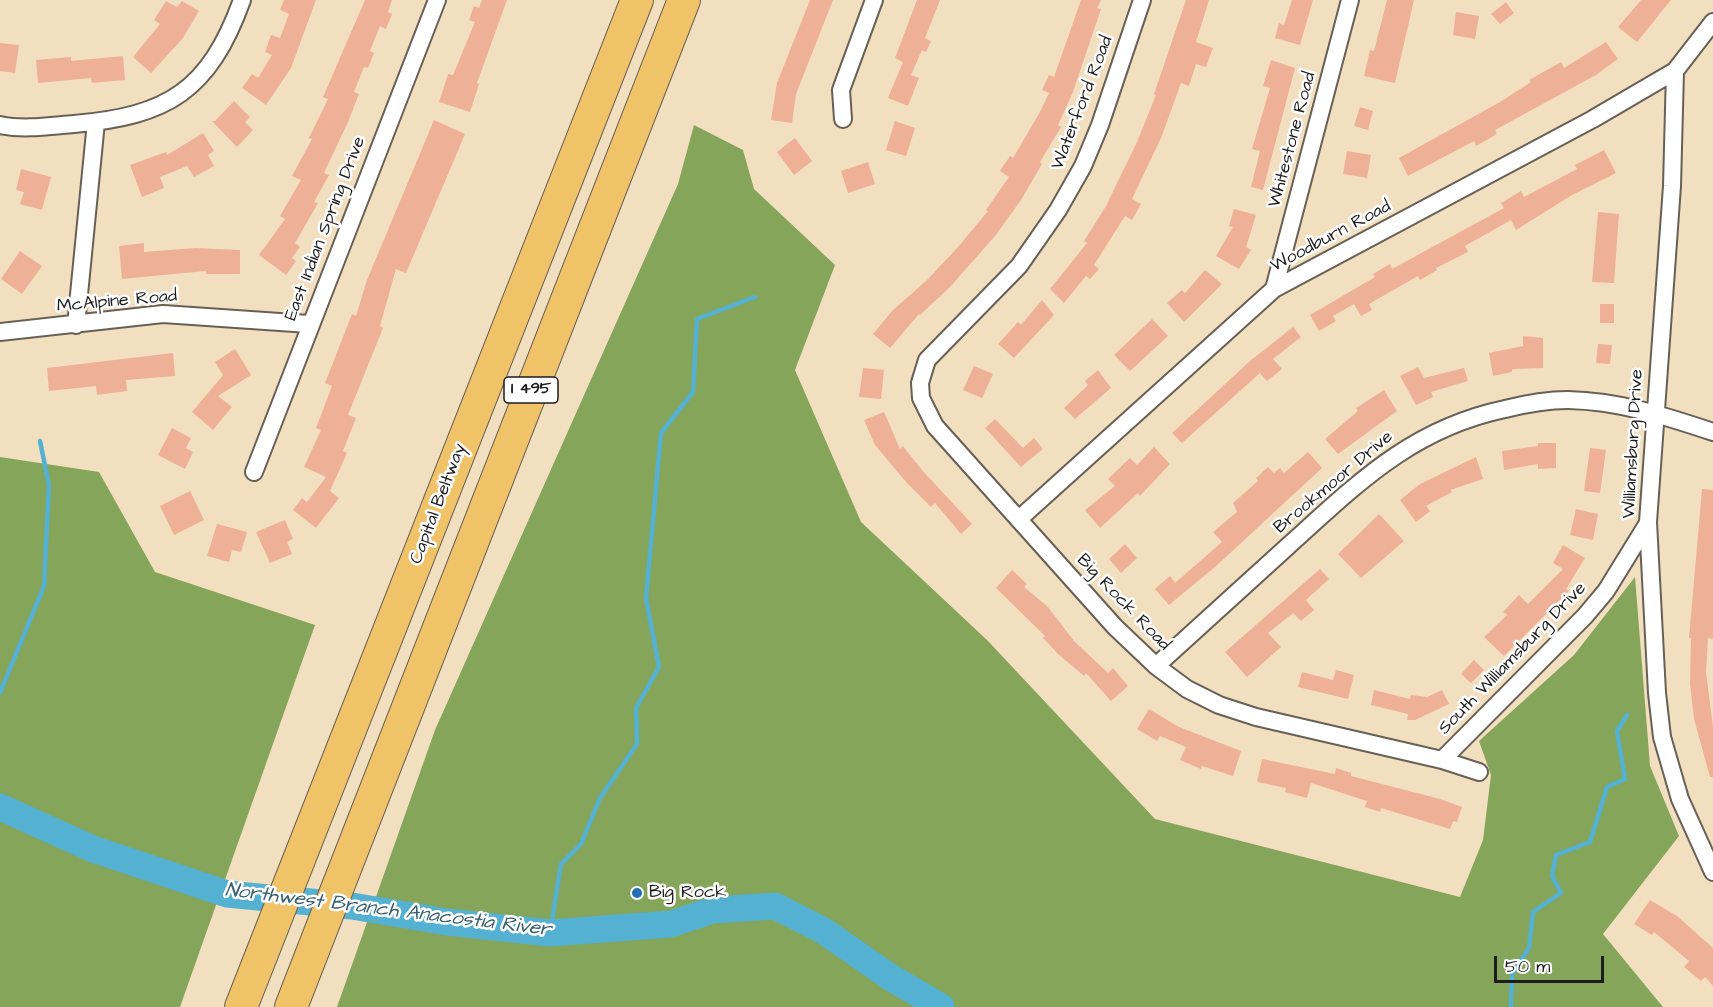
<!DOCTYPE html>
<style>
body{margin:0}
#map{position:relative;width:1713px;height:1007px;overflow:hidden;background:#f2dfc0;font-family:"Architects Daughter",sans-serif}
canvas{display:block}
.scale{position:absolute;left:1494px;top:956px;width:110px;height:27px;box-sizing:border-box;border:3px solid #1c1c1c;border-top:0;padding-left:8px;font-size:18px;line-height:21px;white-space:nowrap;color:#1c1c1c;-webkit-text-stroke:4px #fff;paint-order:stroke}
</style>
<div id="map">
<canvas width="1713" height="1007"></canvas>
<div class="scale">50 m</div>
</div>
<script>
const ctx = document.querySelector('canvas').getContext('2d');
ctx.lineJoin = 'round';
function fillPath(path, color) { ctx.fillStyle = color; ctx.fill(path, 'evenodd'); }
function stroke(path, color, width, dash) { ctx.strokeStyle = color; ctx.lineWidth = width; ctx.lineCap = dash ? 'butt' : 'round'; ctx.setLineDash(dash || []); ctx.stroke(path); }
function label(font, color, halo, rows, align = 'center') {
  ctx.font = font + ' "Architects Daughter",sans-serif'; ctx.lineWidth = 5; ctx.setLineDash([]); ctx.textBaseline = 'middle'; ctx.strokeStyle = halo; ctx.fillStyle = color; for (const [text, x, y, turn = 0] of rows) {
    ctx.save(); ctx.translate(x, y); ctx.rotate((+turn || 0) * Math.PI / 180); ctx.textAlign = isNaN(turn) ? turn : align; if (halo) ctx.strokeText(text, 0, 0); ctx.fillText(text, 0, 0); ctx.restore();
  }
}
const forest = new Path2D(`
 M694 125 743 150 754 189 835 265 795 370 861 522 987 640 1155 819 1460 897 1483 840 1491 775 1479 741 1574 655 1635 577 1650 766 1679 836 1603 934 1663 1007H337L435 730 678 184Z
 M0 457 99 472 155 572 315 625 180 1007H0Z`);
const stream = new Path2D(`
 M0 693 44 586 49 485 40 441
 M550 933 561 864 581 844 600 798 637 744 636 708 659 667 646 598 661 433 693 392 697 319 755 297
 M1511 1007 1512 974 1529 948 1533 912 1561 893 1552 876 1556 855 1590 842 1607 787 1625 779 1617 731 1627 715`);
const river = new Path2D(`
 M0 807 93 849 227 894 352 906 447 922 550 933 671 924 713 910 775 906 824 931 890 977 941 1007`);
const building = new Path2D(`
 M284 0H316L291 68 266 105 242 88 252 74 258 78 272 55 265 52 271 35 280 38 289 14 280 10Z
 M365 0H392L388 12 392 14 386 29 380 26 370 51 374 53 368 68 364 67 354 92 359 94 348 122 324 173 329 175 314 202 318 203 295 243 300 247 292 258 296 261 286 275 259 255 285 219 280 216 301 180 292 176 312 139 309 138 328 99 323 97Z
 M482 0H507L477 83 479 84 470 112 439 102 448 74 453 75 475 22 469 20 474 6 479 8Z
 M810 0H833L796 94 792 123 771 120 777 83Z
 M917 0H940L925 38 931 41 926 52 922 50 911 75 919 78 908 106 888 98 903 62 895 58Z
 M1081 0H1101L1097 8 1101 9 1073 92 1058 125 1061 127 1040 162 1042 164 1021 200 995 236 950 287 920 315 919 314 890 348 873 334 892 311 927 280 958 247 988 211 986 210 1009 177 1000 171 1010 156 1013 158 1041 110 1049 93 1042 90 1049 75 1054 77Z
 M1186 0H1209L1196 42 1213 48 1206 67 1196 64 1189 86 1181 83 1161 138 1132 199 1141 204 1132 220 1125 216 1094 265 1099 269 1090 279 1086 276 1064 303 1050 289 1087 243 1084 241 1106 206 1137 142 1156 95 1154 94Z
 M1292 0H1313L1300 45 1275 38 1279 23 1284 25Z
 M1387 0H1414L1395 83 1364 76 1370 50 1374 51Z
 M1641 0H1671L1637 42 1618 27Z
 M166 1 177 7 182 1 199 11 183 38 151 73 133 57 160 24 154 20Z
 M1506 2 1514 13 1500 24 1491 14Z
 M1456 12 1479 16 1475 39 1453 35Z
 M1606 42 1618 59 1596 75 1495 130 1497 134 1476 146 1474 141 1408 176 1399 158 1500 102 1531 82 1529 80 1561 62 1564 68Z
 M0 43 19 45 15 73 0 71Z
 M123 56 125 80 92 83 91 78 38 83 36 60 71 57V61Z
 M1271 60 1295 68 1263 190 1251 187 1260 151 1252 149 1270 88 1263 86Z
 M234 101 250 117 245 122 253 130 237 147 212 121H215Z
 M1360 107 1373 111 1368 130 1354 126Z
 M434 120 465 134 406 273 396 269 380 326 383 328 348 415 356 418 343 451 347 453 330 491 339 498 316 528 293 510 302 498 307 502 326 477 304 467 321 430 316 428 332 386 325 383 352 314 356 316 367 280Z
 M895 121 915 128 906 156 886 150Z
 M203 133 214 151 208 155 214 166 194 177 187 166 160 177 164 188 142 197 130 165 166 152 167 155Z
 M795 138 812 161 794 175 777 152Z
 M1604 150 1616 173 1572 195 1516 230 1511 220 1465 246 1468 252 1436 268 1437 270 1420 280 1418 276 1369 304 1372 310 1361 316 1354 304 1333 316 1336 321 1319 331 1310 315 1375 277 1373 274 1390 264 1392 269 1504 208 1501 203 1521 191 1524 197 1577 169 1575 165Z
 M1347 151 1371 155 1367 178 1343 174Z
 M868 162 875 184 848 193 841 171Z
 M21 169 51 177 42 210 20 204 24 192 16 190Z
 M1234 209 1256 215 1246 247 1251 250 1239 269 1216 256 1233 227 1229 226Z
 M1598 212 1619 214 1614 283 1592 282Z
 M144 243V252L195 248 240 250V274H206V271L122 279 119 246Z
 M20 251 42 266 22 294 1 279Z
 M1205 270 1222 284 1184 322 1167 303 1182 290 1185 293Z
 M1042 300 1054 315 1014 358 998 344 1018 322 1021 325Z
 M1600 304H1614V323H1600Z
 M1152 319 1168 336 1130 371 1114 355Z
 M1293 327 1301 337 1273 359 1282 369 1267 381 1260 373 1182 443 1172 433 1250 361Z
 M1523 336 1543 338V368L1512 369V372L1493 376 1489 353 1523 346Z
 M1598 344 1612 345 1610 364 1596 363Z
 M235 349 251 375 218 396 232 407 213 430 192 412 223 375 215 362Z
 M173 353 175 376 126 380 127 391 97 395 96 386 49 391 47 368Z
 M974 366 993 374 982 398 963 390Z
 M1418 367 1424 378 1464 368 1468 381 1431 392 1433 397 1416 405 1400 376Z
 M863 368 884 370 881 399 859 397Z
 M1098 370 1111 388 1075 419 1064 408 1088 385 1085 381Z
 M1384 390 1397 411 1338 454 1325 439 1358 411 1356 408Z
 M884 412 900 449 903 446 922 470 972 524 961 534 935 503 931 507 907 483 875 445 864 420Z
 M995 419 1023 448 1034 438 1043 449 1021 467 985 428Z
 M172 428 191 438 186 448 193 452 185 469 158 455Z
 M1538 443H1556V468L1538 469V464L1504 470 1502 451 1538 446Z
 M1154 447 1170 464 1140 496 1138 493 1100 528 1085 510 1115 486 1108 479 1130 458 1137 465Z
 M1590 448 1606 450 1600 493 1584 491Z
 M1308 452 1322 468 1215 567 1169 605 1155 589 1170 576 1175 583 1222 542 1213 532 1237 512 1233 503 1258 481 1256 478 1268 467 1274 473 1280 468 1284 473Z
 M1476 457 1483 479 1450 490 1452 492 1426 506 1430 511 1416 522 1400 500 1420 484Z
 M1702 489 1713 490V639L1708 638 1706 672 1713 727V777H1710L1694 719 1690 684 1691 638H1689Z
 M190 491 204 520 174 535 160 506Z
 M1576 509 1598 514 1593 540 1570 535Z
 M1379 514 1404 541 1361 578 1338 554Z
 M285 520 293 539 287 542 292 554 270 563 256 532Z
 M217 524 247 532 241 552 232 550 229 562 207 556Z
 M1125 544 1137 558 1121 573 1109 559Z
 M1563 545 1585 558 1566 589 1569 591 1504 656 1484 637 1507 615 1503 612 1519 595 1528 604 1563 569 1553 563Z
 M1320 569 1329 579 1306 600 1314 610 1301 621 1293 613 1268 633 1281 647 1247 677 1225 652Z
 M1012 570 1027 584 1024 587 1048 607 1074 641 1108 673 1113 668 1128 686 1111 701 1086 673 1084 676 1059 655 1043 638 1045 636 996 588Z
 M1474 660 1484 670 1471 683 1461 674Z
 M1336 670 1354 675 1348 699 1298 687 1302 672 1333 680Z
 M1374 690 1410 699 1411 695 1427 697 1442 690 1449 704 1415 720H1407L1408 714 1371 705Z
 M1149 709 1179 727 1241 751 1233 776 1202 766 1201 769 1180 760 1186 747 1160 736 1157 741 1137 729Z
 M1262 759 1335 774 1336 768 1351 773V776L1440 799 1462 807 1457 822 1453 821 1450 829 1381 808 1380 812 1365 807 1367 801 1311 783 1307 798 1285 792 1286 788 1257 782Z
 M1650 900 1677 916 1713 948V986L1705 977 1701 981 1684 967 1689 961 1654 932 1652 935 1634 924Z`);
const street = new Path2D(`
 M1142 0 1100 125 1083 166 1058 210 1019 266 927 360 920 383 921 398 935 426 1115 627 1156 666 1187 689 1219 705 1256 717 1442 760 1479 772
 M1713 22 1675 71 1672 186 1648 522 1657 693 1662 737 1680 799 1713 872
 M843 119 841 90 874 0
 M0 125C24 130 49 126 74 124 168 116 209 91 242 0
 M1274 289 1350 0
 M76 325 96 122
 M0 332 163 314 309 324
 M254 472 437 0
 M1019 519 1274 289 1593 119 1675 71
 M1156 666C1199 627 1243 587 1287 547 1356 485 1410 429 1505 409 1525 404 1547 400 1568 400 1619 401 1665 416 1713 432
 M1442 760 1585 616 1606 591 1648 523`);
const highway = new Path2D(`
 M241 1007 637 0
 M291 1007 684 0`);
const markers = [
 [637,893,6,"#1f6fb2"]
];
const shields = [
 [531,390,54]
];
const shieldNames = [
 ["I 495",531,390]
];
const streetNames = [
 ["Waterford Road",1083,103,-69],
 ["Whitestone Road",1293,140,-75],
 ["East Indian Spring Drive",326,229,-69],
 ["Woodburn Road",1331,237,-28],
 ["McAlpine Road",117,302,-5],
 ["Williamsburg Drive",1634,444,-87],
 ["Brookmoor Drive",1334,483,-40],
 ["Capital Beltway",439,504,-69],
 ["Big Rock Road",1123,603,46],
 ["South Williamsburg Drive",1513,659,-46]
];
const poiNames = [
 ["Big Rock",649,893]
];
const waterNames = [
 ["Northwest Branch Anacostia River",388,911,7]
];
fillPath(forest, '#85a55a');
stroke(stream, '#54b1d2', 4.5);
stroke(river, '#54b1d2', 27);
fillPath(building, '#eeb198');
stroke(street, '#676055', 20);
stroke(highway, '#676055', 34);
stroke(street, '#fff', 16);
stroke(highway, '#f1c369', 32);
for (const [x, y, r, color] of markers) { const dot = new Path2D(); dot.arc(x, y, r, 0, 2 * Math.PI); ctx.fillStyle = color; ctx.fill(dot); stroke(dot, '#fff', 2); }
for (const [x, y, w] of shields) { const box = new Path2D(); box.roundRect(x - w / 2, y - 13, w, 26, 4.5); ctx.fillStyle = '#fff'; ctx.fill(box); stroke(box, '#1c1c1c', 1.5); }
label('bold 16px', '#1c1c1c', null, shieldNames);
label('18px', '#1c1c1c', '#fff', streetNames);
label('18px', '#1c1c1c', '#fff', poiNames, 'left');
label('italic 20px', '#355f6e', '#fff', waterNames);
</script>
